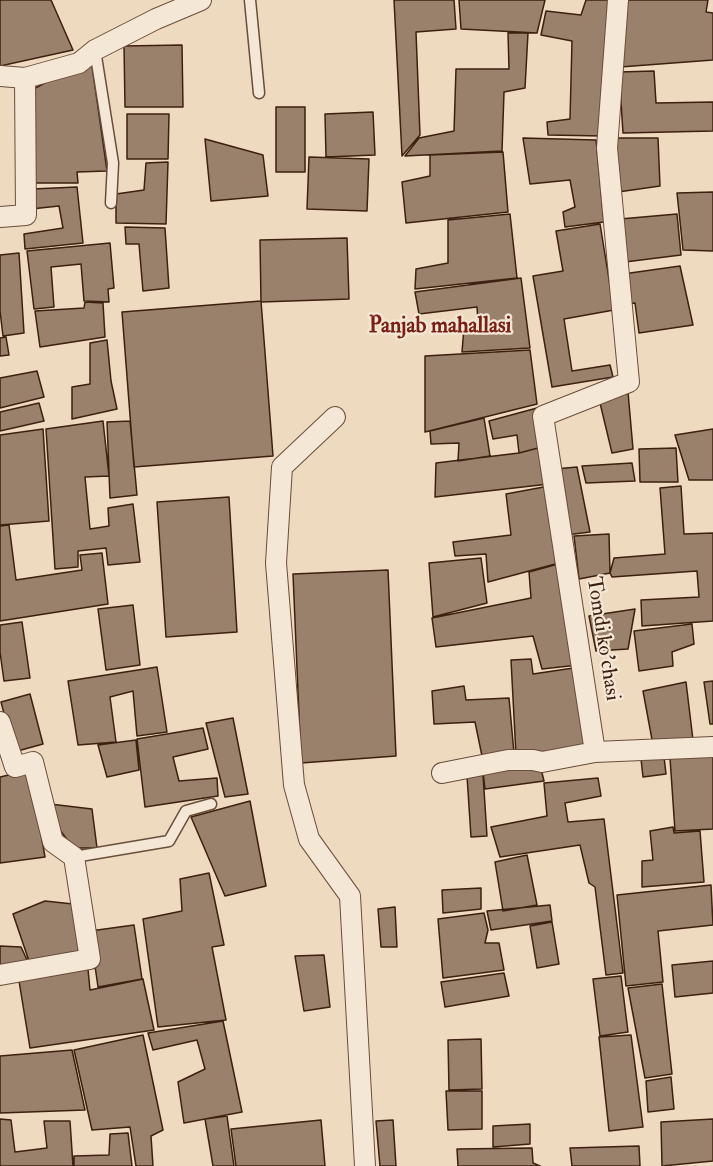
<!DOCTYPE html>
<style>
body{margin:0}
canvas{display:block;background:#eedabf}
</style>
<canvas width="713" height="1166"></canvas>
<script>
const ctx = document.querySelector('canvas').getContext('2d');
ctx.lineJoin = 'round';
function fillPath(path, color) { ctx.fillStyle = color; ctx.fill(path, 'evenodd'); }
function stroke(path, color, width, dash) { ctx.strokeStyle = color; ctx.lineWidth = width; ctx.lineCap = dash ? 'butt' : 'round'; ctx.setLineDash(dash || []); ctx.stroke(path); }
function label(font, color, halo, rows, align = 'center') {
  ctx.font = font + ' "IM FELL Double Pica",serif'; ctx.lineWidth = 4.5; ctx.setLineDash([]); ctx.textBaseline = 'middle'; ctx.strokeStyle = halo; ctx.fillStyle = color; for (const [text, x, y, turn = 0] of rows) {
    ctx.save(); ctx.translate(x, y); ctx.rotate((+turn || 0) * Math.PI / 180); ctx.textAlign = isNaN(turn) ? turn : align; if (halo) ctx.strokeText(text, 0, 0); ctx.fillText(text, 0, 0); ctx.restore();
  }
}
const building = new Path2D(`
 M0 0H51L73 50 0 66Z
 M394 0H454L456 29 416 32 420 135 402 156Z
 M459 0H545L537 33 461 29Z
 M586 0H613L603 136 548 135 547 122 570 119 572 41 541 35 546 11 581 15Z
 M626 0H708L706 12 713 13V60L620 67Z
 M508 33H528L525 88 504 92 502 151 405 156 419 138 454 131 456 69H509Z
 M182 45 183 107H125L124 46Z
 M92 65 107 171 77 172 78 183H33L30 91 70 69Z
 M654 71 656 103 713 102V131L623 133 619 72Z
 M276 107H305V172H276Z
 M373 112 375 155 326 157 325 114Z
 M127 114H169L168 159H127Z
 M523 138 596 140 604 222 565 227 563 212 575 207 570 180 530 184Z
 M613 138H658L660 186 618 192Z
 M205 139 263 155 268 196 211 201Z
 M503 152 508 212 406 223 402 182 430 176V155Z
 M309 157 369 159 367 211 307 209Z
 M168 162 166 224 116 223V194L144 190 146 163Z
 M77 187 83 243 25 249 24 234 63 228 59 206 31 209 32 189Z
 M713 192V251L683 250 677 193Z
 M510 214 517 278 415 289 416 269 448 263V220Z
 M677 214 681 255 625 262 620 219Z
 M600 224 614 310 564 319 572 371 610 365 613 377 552 387 533 276 563 271 556 231Z
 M125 227 165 228 169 288 143 291 139 244H126Z
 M347 238 349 299 261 302 260 240Z
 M110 243 114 288 108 289 109 302 84 301 81 264 51 267 54 307 34 309 27 251Z
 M19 253 24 333 3 336 0 311V255Z
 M680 266 693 325 639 333 635 303 627 304 623 274Z
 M521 278 530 348 462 352 464 327 478 322 477 307 419 314 415 292Z
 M261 301 273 456 134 467 122 312Z
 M85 302 103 303 105 337 40 347 35 311 84 308Z
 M6 337 9 355 0 356V338Z
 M107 340 111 381 117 409 72 419V387L90 384V343Z
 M530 350 537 404 425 432V356Z
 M37 371 44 397 0 408V378Z
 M628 392 633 449 612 453 600 403Z
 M39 403 44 421 0 431V412Z
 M537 408 542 447 519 453 517 435 493 439 489 421Z
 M484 418 490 456 458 461 459 443 431 444 430 431Z
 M103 421 109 476 85 477 90 529 109 526 108 508 133 504 140 562 108 565 106 548 78 551V567L55 569 46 429Z
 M130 421 137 495 110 498 107 422Z
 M43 429 49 521 0 525V435Z
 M713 429V480H689L675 435Z
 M542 447 549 484 435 497 436 463 519 453Z
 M676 448 678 482H640L639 449Z
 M632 463 635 481 586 483 582 466Z
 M577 467 590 532 566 535 555 469Z
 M549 486 559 563 488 582 486 554 455 556 453 542 511 535 506 494Z
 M681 486 684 534 713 533V621L642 626 641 600 699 597 697 571 612 577 610 573 614 558 665 554 660 488Z
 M229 497 237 632 166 637 157 502Z
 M9 525 16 580 82 570 80 555 102 553 108 604 0 621V526Z
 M609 534 610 573 579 579 574 536Z
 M481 558 487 603 433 617 429 563Z
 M558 564 578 665 542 669 533 636 436 647 432 618 531 598 529 572Z
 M388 570 396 756 301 763 293 574Z
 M133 605 140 665 106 670 98 609Z
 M635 609 628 649 596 651 589 616Z
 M22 622 30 678 4 681 0 652V625Z
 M692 624 694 644 672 652 673 666 639 671 634 631Z
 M531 659 533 674 580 667 587 749 516 755 511 660Z
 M157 667 167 732 137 736 133 691 110 697 116 742 78 745 68 681Z
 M713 681V724H710L704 682Z
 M686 682 693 740 653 745 643 691Z
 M464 686 466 700 509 698 514 753 482 756 475 722 434 724 432 691Z
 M30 694 43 744 14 752 1 702Z
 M233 718 248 794 225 797 206 723Z
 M203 728 208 749 173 757 179 781 217 778 218 796 145 807 137 739Z
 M136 740 139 770 107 777 98 745Z
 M713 753V829L675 831 670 758Z
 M664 757 666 774 643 777 641 759Z
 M540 765 544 781 485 789 483 772Z
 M30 770 45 857 0 863V777Z
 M483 775 487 836 471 837 467 776Z
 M598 778 601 796 565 803 568 822 604 819 623 973 606 975 595 887 589 883 580 845 500 857 491 827 547 816 544 783Z
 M250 801 266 886 225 896 191 817Z
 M50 804 92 809 97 848H73L55 823Z
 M673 827 674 833 700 831 704 882 642 887V861L653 860 650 831Z
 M527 855 537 905 503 911 495 862Z
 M209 873 224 945 212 947 226 1020 158 1027 143 919 182 911 180 879Z
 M711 885 713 925 658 931 663 982 626 986 617 895Z
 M481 888V909L443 913 442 890Z
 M45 901 73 904 83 951 29 961 13 914Z
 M550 905 552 921 491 930 487 911Z
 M395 907 397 947H381L378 909Z
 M484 913 488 930 485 943H499L504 970 443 978 438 919Z
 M552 922 559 964 537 968 530 926Z
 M134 925 142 979 98 987 90 931Z
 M0 946 21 947 29 964 0 968Z
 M324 955 330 1007 304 1011 295 956Z
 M713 961V993L675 997 672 965Z
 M88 969 90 990 143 979 154 1030 30 1048 19 981Z
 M504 973 509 996 445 1007 441 982Z
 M621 976 628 1032 600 1036 593 979Z
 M662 984 672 1074 645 1078 628 988Z
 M223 1021 242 1112 184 1123 178 1082 205 1069 197 1040 153 1050 148 1033Z
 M143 1035 163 1130 151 1136 153 1166H136L130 1127 92 1130 74 1050Z
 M631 1035 643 1127 609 1131 599 1037Z
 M481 1039 482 1089 449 1090 448 1040Z
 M72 1050 85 1110 0 1113V1056Z
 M671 1077 674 1109 648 1112 646 1081Z
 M446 1091H482V1129L448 1130Z
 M227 1116 234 1166H213L205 1119Z
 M0 1119 11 1120 15 1152 47 1148 44 1121H70L73 1166H0Z
 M713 1119V1161L662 1166 661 1122Z
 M321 1120 325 1166H236L231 1129Z
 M393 1120 396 1166H380L376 1121Z
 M530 1124V1144L493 1147V1126Z
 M128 1133 132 1166H74V1156L109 1155 110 1134Z
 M639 1146 640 1166H572L570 1148Z
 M532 1148 533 1163 540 1166H458L457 1149Z`);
const lane = new Path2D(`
 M250 0 259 93
 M95 50 113 163 111 203
 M74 857 169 841 186 811 211 804`);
const street = new Path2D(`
 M618 0 607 148 629 382 543 416 595 752 713 747
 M0 76 25 78 79 63 95 50 156 19 201 0
 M0 217 26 215 25 78
 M335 417 282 467 276 563 294 785 309 839 350 896 365 1166
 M0 722 15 767 33 762 53 842 74 857 90 959 0 975
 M442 773 508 760H533L542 762 595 752`);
const streetNames = [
 ["Tomdi ko'chasi",602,639,81]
];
const neighbourhoodNames = [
 ["Panjab mahallasi",440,327]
];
fillPath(building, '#99816b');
stroke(building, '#3d200f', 1.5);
stroke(lane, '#694e3b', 13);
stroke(street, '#694e3b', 22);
stroke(lane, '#f4e7d5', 10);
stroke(street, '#f4e7d5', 20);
label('21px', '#3d200f', '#f4e7d5', streetNames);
label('bold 22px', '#7a1f14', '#f4e7d5', neighbourhoodNames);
</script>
